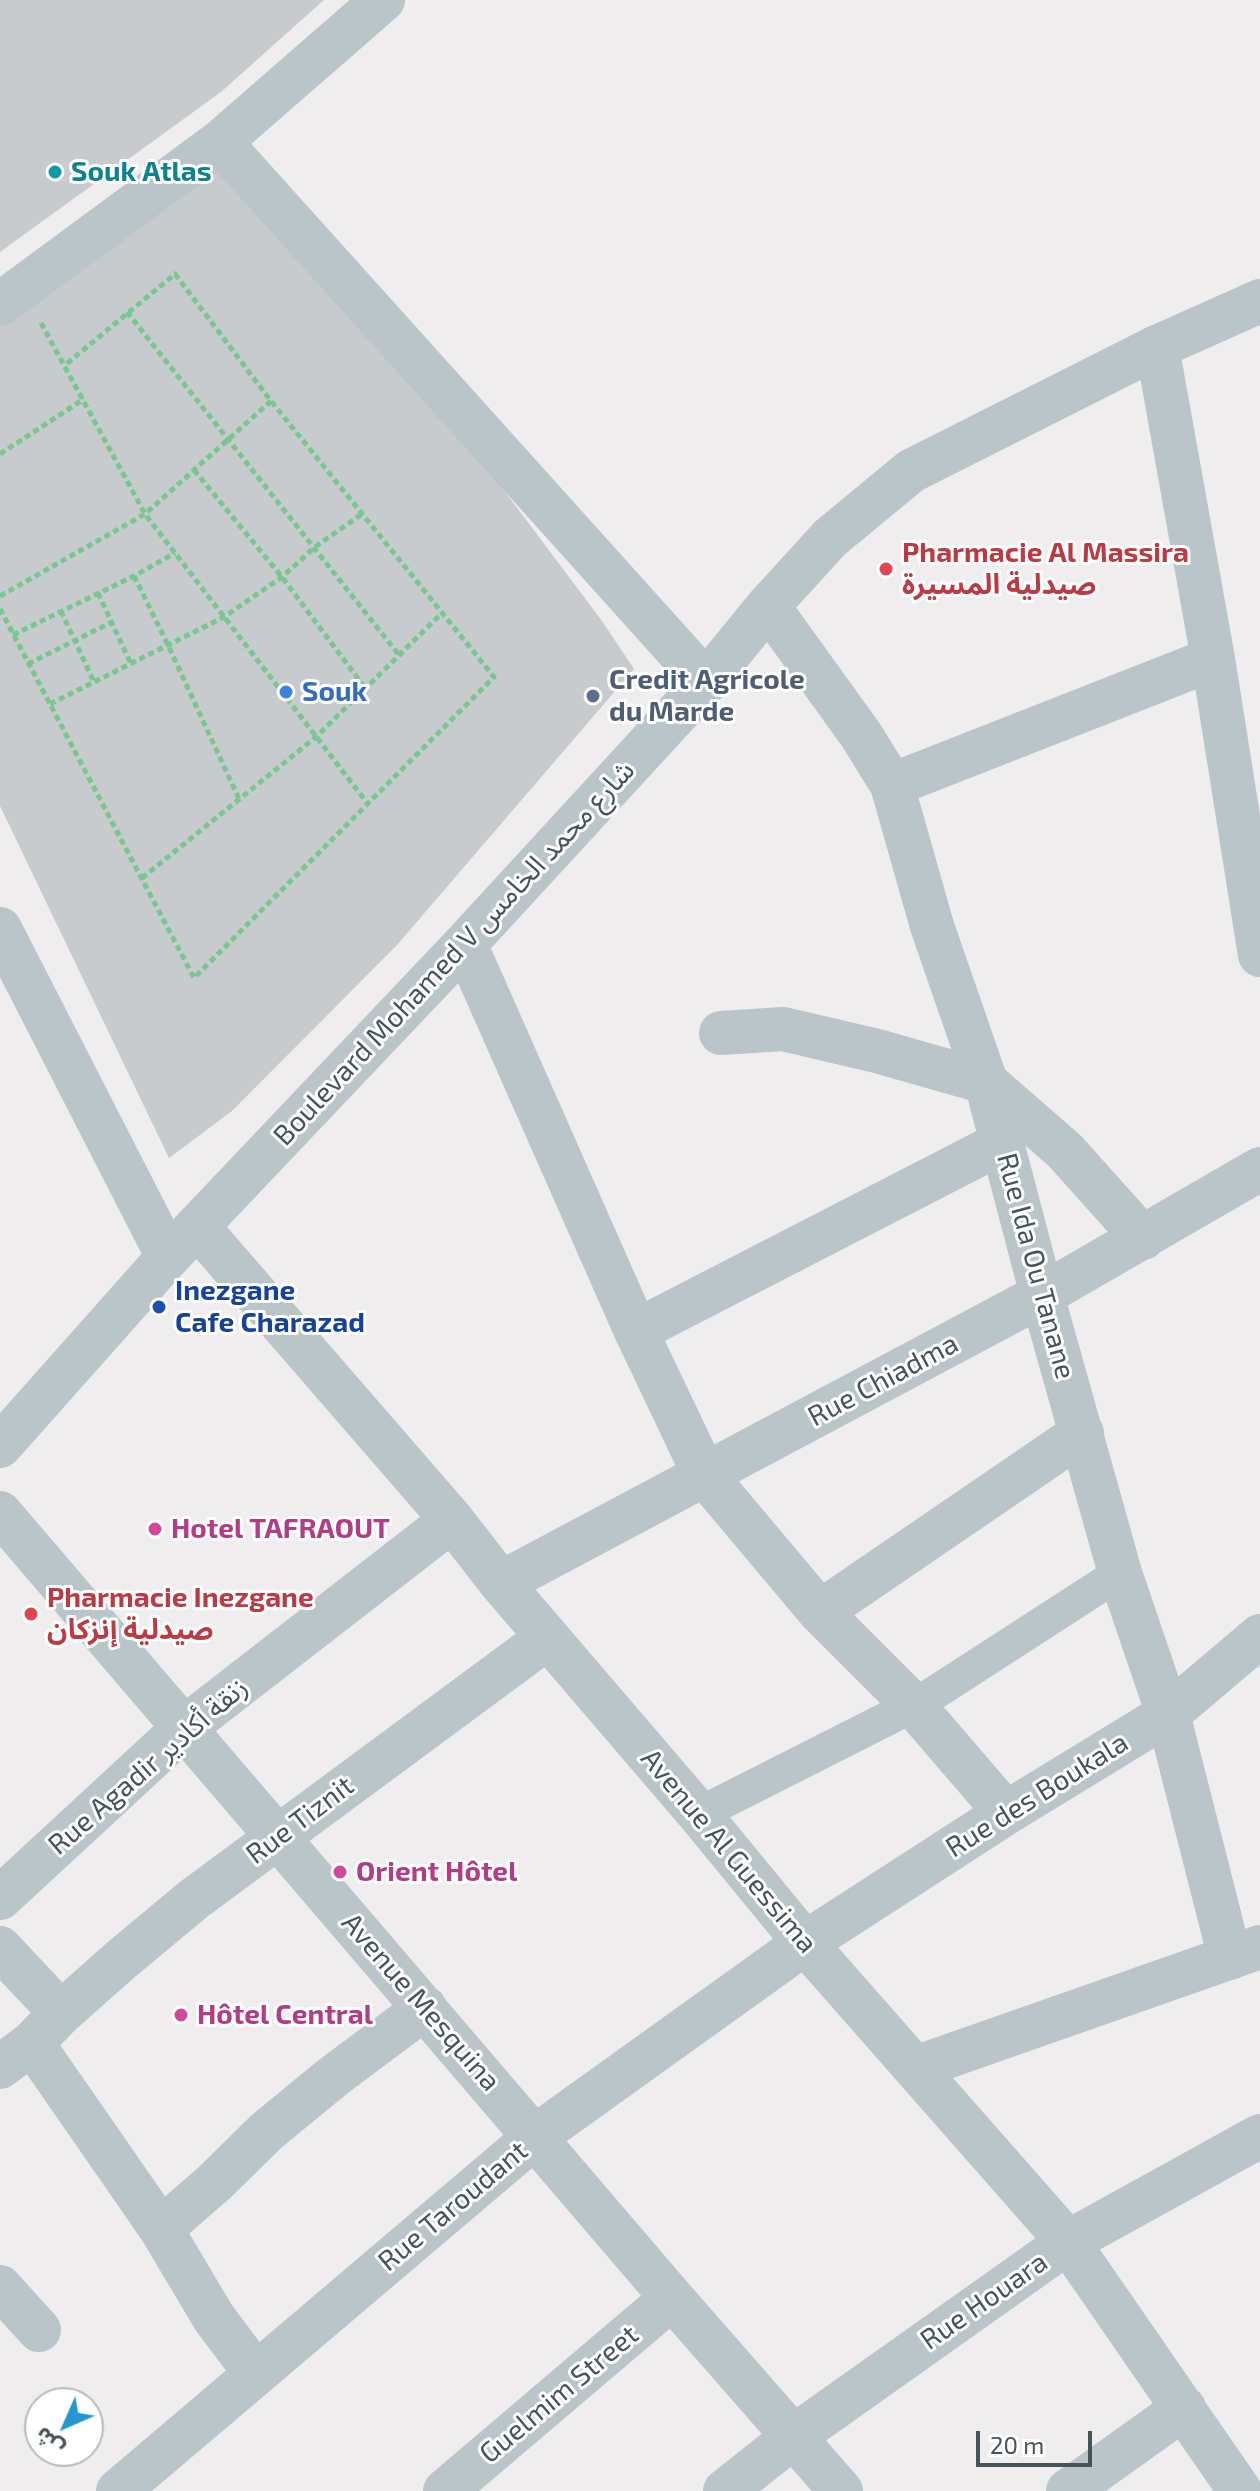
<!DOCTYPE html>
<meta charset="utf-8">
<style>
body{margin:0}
#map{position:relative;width:1260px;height:2491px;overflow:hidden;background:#efeded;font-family:"Exo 2","Noto Sans Arabic",sans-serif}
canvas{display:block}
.north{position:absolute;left:24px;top:2387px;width:80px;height:80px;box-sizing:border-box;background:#fff;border:2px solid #b5bbbd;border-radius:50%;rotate:225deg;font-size:22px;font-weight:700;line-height:32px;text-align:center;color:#465459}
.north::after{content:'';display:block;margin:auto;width:28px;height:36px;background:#2496d2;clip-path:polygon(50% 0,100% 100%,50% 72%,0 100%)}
.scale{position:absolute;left:976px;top:2431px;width:116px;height:36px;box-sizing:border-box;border:4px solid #465459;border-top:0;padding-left:10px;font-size:24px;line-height:28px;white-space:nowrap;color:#465459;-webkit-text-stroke:6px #fff;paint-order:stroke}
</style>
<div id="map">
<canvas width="1260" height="2491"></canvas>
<div class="north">ش</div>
<div class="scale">20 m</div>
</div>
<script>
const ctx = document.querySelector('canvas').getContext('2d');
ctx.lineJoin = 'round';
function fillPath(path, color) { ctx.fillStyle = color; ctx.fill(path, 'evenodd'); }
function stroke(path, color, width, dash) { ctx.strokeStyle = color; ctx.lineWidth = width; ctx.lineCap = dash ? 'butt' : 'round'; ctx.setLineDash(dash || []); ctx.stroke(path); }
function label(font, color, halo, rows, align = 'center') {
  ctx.font = font + ' "Exo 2","Noto Sans Arabic",sans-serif'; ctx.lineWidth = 6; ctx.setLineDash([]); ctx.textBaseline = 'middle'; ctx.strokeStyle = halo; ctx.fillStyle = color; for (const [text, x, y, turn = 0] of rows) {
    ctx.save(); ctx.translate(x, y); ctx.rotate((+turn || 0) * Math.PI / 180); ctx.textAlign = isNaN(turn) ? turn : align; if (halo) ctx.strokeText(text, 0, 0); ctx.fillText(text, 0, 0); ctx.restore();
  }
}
const building = new Path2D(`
 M0 0H324L221 92 0 252Z
 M219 161 494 477 602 621 634 669 397 945 232 1111 169 1158 0 806V327Z`);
const path = new Path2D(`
 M127 312 399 655
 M41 323 145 514 368 804
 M0 454 84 399
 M194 470 282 577 365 688
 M134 576 168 645 239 799
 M98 593 131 664
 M0 596 145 514 271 401
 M0 609 194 978 494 677 271 401 175 274 65 365
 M61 611 94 682
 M13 635 134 576 175 553
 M28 664 112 622
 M50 704 224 617 282 577 315 547 362 514
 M142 878 316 737 442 613`);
const pedestrian = new Path2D(`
 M699 1814 922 1701 1120 1573`);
const minor = new Path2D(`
 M220 142 706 682
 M0 304 220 142 383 0
 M1157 347 1213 659 1260 955
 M768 606 861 735 892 785 932 926 986 1082 1042 1295 1120 1573 1168 1714 1230 1958
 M892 785 1213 659
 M0 929 168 1257
 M465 944 636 1331 704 1474 820 1612 914 1706 1006 1813
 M721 1033 783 1029 877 1051 986 1082 1065 1151 1143 1238
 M197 1226 452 1520 501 1583 699 1814 805 1943 1068 2242 1240 2491
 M636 1331 1003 1142
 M0 1513 672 2298 841 2491
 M501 1583 1042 1295 1260 1169
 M820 1612 1082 1433
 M0 1898 184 1728 452 1520
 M0 1948 61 2013
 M32 2043 161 2229 214 2318 256 2374
 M0 2067 32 2043 61 2013 122 1959 194 1899 547 1638
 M915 2068 1260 1947
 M161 2229 214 2183 267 2131 334 2076 425 2008
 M0 2287 39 2330
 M118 2491 536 2136 805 1943 1006 1813 1168 1714 1260 1636
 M445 2491 672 2298
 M725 2491 793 2437 1068 2242 1260 2136
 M1068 2491 1184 2408`);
const tertiary = new Path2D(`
 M0 1446 168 1257 465 944 706 682 768 606 830 538 911 471 1157 347 1260 301`);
const markers = [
 [55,172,8,"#0f9aa8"],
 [886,569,8,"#e0444e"],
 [286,692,8,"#3f7fe0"],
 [593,696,8,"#5c6f8a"],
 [159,1307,8,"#1a4fb4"],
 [155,1529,8,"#d1479c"],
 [31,1614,8,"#e0444e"],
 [340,1872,8,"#d1479c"],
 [181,2015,8,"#d1479c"]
];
const cultureNames = [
 ["Souk Atlas",71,172]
];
const healthNames = [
 ["Pharmacie Al Massira",902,553],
 ["صيدلية المسيرة",902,585],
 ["Pharmacie Inezgane",47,1598],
 ["صيدلية إنزكان",47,1630]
];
const serviceNames = [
 ["Credit Agricole",609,680],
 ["du Marde",609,712]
];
const shopNames = [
 ["Souk",302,692]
];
const streetNames = [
 ["Boulevard Mohamed V شارع محمد الخامس",454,953,-47],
 ["Rue Ida Ou Tanane",1036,1266,75],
 ["Rue Chiadma",883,1380,-28],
 ["Rue Agadir زنقة أكادير",148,1766,-41],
 ["Rue des Boukala",1037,1795,-32],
 ["Rue Tiznit",300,1820,-37],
 ["Avenue Al Guessima",729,1851,50],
 ["Avenue Mesquina",421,2002,49],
 ["Rue Taroudant",453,2206,-40],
 ["Rue Houara",984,2301,-35],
 ["Guelmim Street",559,2394,-40]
];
const transitNames = [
 ["Inezgane",175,1291],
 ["Cafe Charazad",175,1323]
];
const hotelNames = [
 ["Hotel TAFRAOUT",171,1529],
 ["Orient Hôtel",356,1872],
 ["Hôtel Central",197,2015]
];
fillPath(building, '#c7cbce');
stroke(path, '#77c78e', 5, [6, 4]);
stroke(pedestrian, '#b9c5c9', 34);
stroke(minor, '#b9c5c9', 44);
stroke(tertiary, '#b9c5c9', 44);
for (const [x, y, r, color] of markers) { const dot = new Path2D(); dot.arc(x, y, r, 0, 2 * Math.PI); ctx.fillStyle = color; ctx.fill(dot); stroke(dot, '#fff', 3); }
label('bold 28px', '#0d838f', '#fff', cultureNames, 'left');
label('bold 28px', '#be3a42', '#fff', healthNames, 'left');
label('bold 28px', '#4e5e75', '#fff', serviceNames, 'left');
label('bold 28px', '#366cbe', '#fff', shopNames, 'left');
label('28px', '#465459', '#fff', streetNames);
label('bold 28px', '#164399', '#fff', transitNames, 'left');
label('bold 28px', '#b23c85', '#fff', hotelNames, 'left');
</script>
